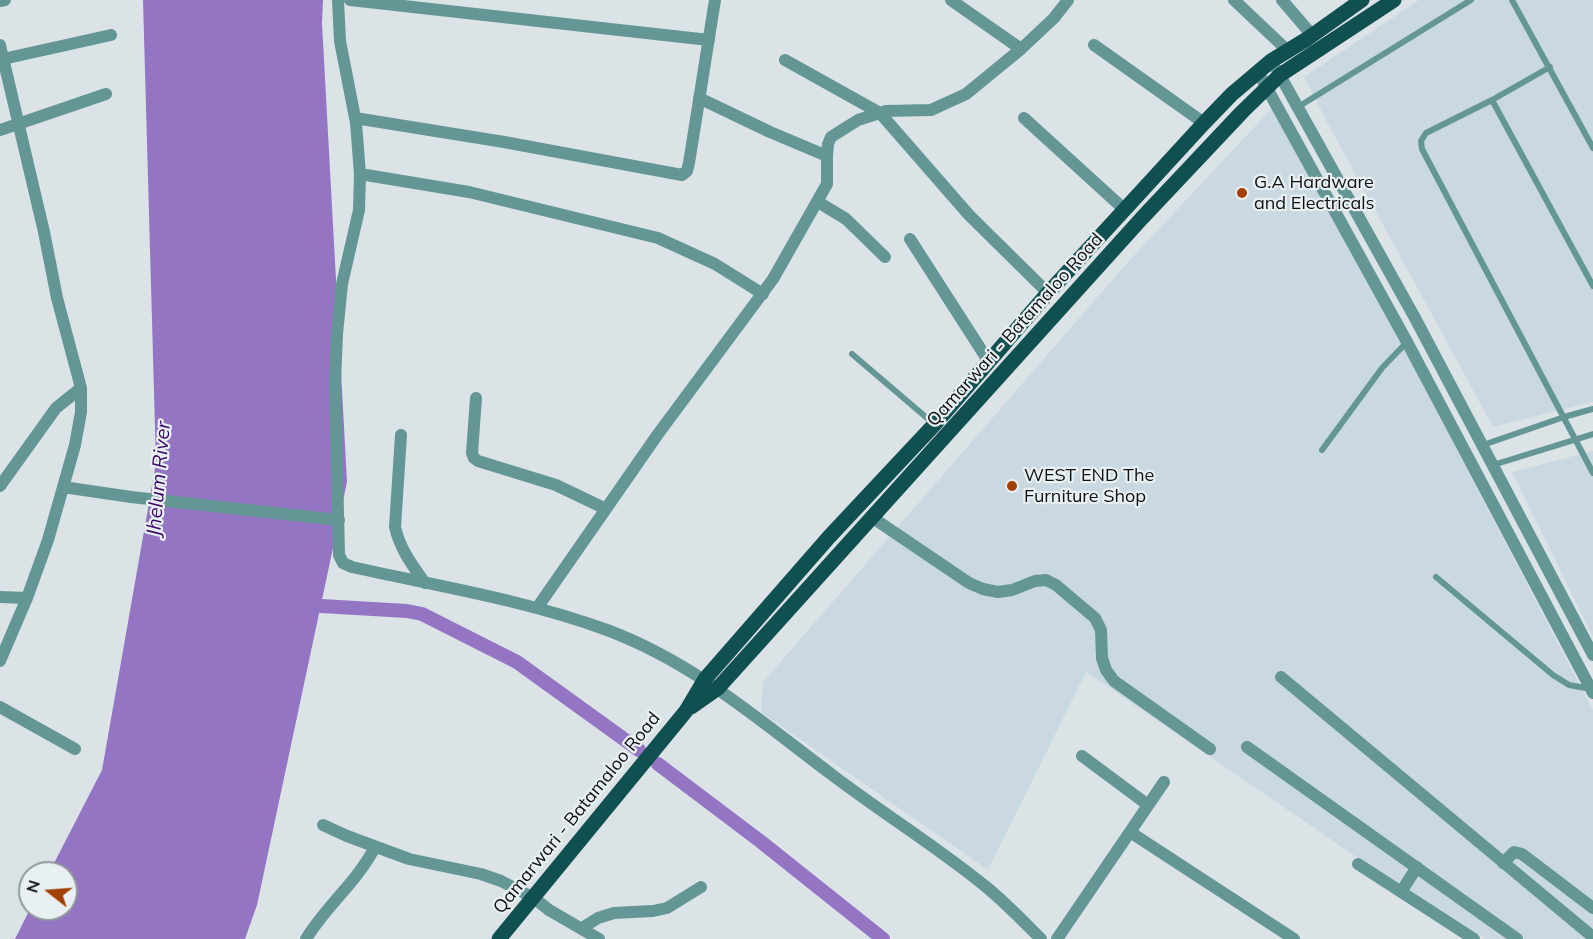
<!DOCTYPE html>
<style>
body{margin:0}
#map{position:relative;width:1593px;height:939px;overflow:hidden;background:#dce3e7;font-family:Mulish,sans-serif}
canvas{display:block}
.north{position:absolute;left:18px;top:861px;width:60px;height:60px;box-sizing:border-box;background:#e9f0f4;border:2px solid #91969a;border-radius:50%;rotate:287deg;font-size:16px;font-weight:700;line-height:24px;text-align:center;color:#0e1012}
.north::after{content:'';display:block;margin:auto;width:21px;height:27px;background:#a24000;clip-path:polygon(50% 0,100% 100%,50% 72%,0 100%)}
</style>
<div id="map">
<canvas width="1593" height="939"></canvas>
<div class="north">N</div>
</div>
<script>
const ctx = document.querySelector('canvas').getContext('2d');
ctx.lineJoin = 'round';
function fillPath(path, color) { ctx.fillStyle = color; ctx.fill(path, 'evenodd'); }
function stroke(path, color, width, dash) { ctx.strokeStyle = color; ctx.lineWidth = width; ctx.lineCap = dash ? 'butt' : 'round'; ctx.setLineDash(dash || []); ctx.stroke(path); }
function label(font, color, halo, rows, align = 'center') {
  ctx.font = font + ' Mulish,sans-serif'; ctx.lineWidth = 4.5; ctx.setLineDash([]); ctx.textBaseline = 'middle'; ctx.strokeStyle = halo; ctx.fillStyle = color; for (const [text, x, y, turn = 0] of rows) {
    ctx.save(); ctx.translate(x, y); ctx.rotate((+turn || 0) * Math.PI / 180); ctx.textAlign = isNaN(turn) ? turn : align; if (halo) ctx.strokeText(text, 0, 0); ctx.fillText(text, 0, 0); ctx.restore();
  }
}
const built = new Path2D(`
 M1419 0H1593V402L1493 427 1327 122 1304 77Z
 M1276 104 1593 710V939H1486L1374 869 1086 672 988 870 761 712 763 682 1127 263Z
 M1593 451V637L1512 472Z`);
const water = new Path2D(`
 M143 0H323L322 23 347 482 257 905 245 939H15L30 909H66V873H49L102 770 156 463Z`);
const canal = new Path2D(`
 M321 606 407 611 422 614 517 662 639 750
 M658 764 760 841 883 939`);
const service = new Path2D(`
 M1512 0 1593 148
 M1550 67 1492 100 1426 133 1421 141 1422 149 1593 473
 M1492 100 1593 286
 M1298 107 1471 0
 M852 354 934 424
 M1483 445 1564 417 1593 409
 M1322 450 1382 368 1407 342
 M1493 465 1593 434
 M1436 577 1553 675 1569 685 1591 689`);
const minor = new Path2D(`
 M338 0 340 41 356 123 360 174 359 210 342 284 337 334 335 383 339 555 343 563 352 567C437 586 525 600 607 630 693 662 759 720 831 774 882 813 936 846 985 886 1005 902 1023 921 1041 939
 M350 0 709 40
 M951 0 1021 49
 M1234 0 1288 51
 M1282 0 1312 35
 M0 1 5 0
 M0 45 44 232 57 298 81 388V412L75 445 48 540 27 598 0 661
 M1094 45 1204 123
 M3 59 111 35
 M785 60 880 113 969 215 1048 293
 M1277 70 1415 318 1593 655
 M1258 72 1407 342 1593 693
 M699 98 770 132 827 156
 M355 118 504 142 682 175 687 171 689 163 715 0
 M1024 118 1125 210
 M0 130 106 94
 M360 174 469 192 658 238 715 264 763 294
 M818 202 846 219 885 257
 M910 239 989 362
 M476 398 472 453 474 458 478 461 556 485 606 509
 M401 435 395 527C400 549 412 565 425 583
 M0 486 56 408 81 388
 M63 487 131 497 339 520
 M873 518 969 583 983 589 998 592 1012 590 1035 581 1046 580 1056 585 1095 618 1101 630 1102 658 1106 670 1114 681 1210 749
 M0 597 27 598
 M537 608 658 434 773 279 827 184V156L828 144 831 137 858 120 886 111 931 110 966 94 1021 49 1054 18 1068 0
 M1281 677 1593 937
 M0 707 75 749
 M1247 747 1517 939
 M1082 756 1148 805
 M323 825 347 836 409 859 481 874 501 881 534 898 549 910 599 939
 M1130 832 1294 939
 M1503 863 1514 852 1522 854 1593 908
 M1358 864 1474 939
 M1401 892 1417 867
 M582 928 598 918 614 913 653 911 667 908 701 887
 M306 939C326 906 357 882 375 847
 M1057 939 1164 782`);
const primary = new Path2D(`
 M691 707 718 688 1142 218 1242 112 1280 75 1394 0
 M499 939 686 711 705 679 829 537 934 425 1048 293 1204 123 1232 94 1271 61 1307 39 1362 0`);
const markers = [
 [1242,193,6,"#a24000"],
 [1012,486,6,"#a24000"]
];
const poiNames = [
 ["G.A Hardware",1254,183],
 ["and Electricals",1254,204],
 ["WEST END The",1024,476],
 ["Furniture Shop",1024,497]
];
const streetNames = [
 ["Qamarwari - Batamaloo Road",1015,330,-48],
 ["Qamarwari - Batamaloo Road",577,813,-51]
];
const waterNames = [
 ["Jhelum River",159,479,-85]
];
fillPath(built, '#cad9e1');
fillPath(water, '#9375c4');
stroke(canal, '#9375c4', 14);
stroke(service, '#649696', 6);
stroke(minor, '#649696', 12);
stroke(primary, '#115050', 15);
for (const [x, y, r, color] of markers) { const dot = new Path2D(); dot.arc(x, y, r, 0, 2 * Math.PI); ctx.fillStyle = color; ctx.fill(dot); stroke(dot, '#e9f0f4', 2); }
label('18px', '#0e1012', '#e9f0f4', poiNames, 'left');
label('18px', '#0e1012', '#e9f0f4', streetNames);
label('italic 20px', '#3a0568', '#e9f0f4', waterNames);
</script>
